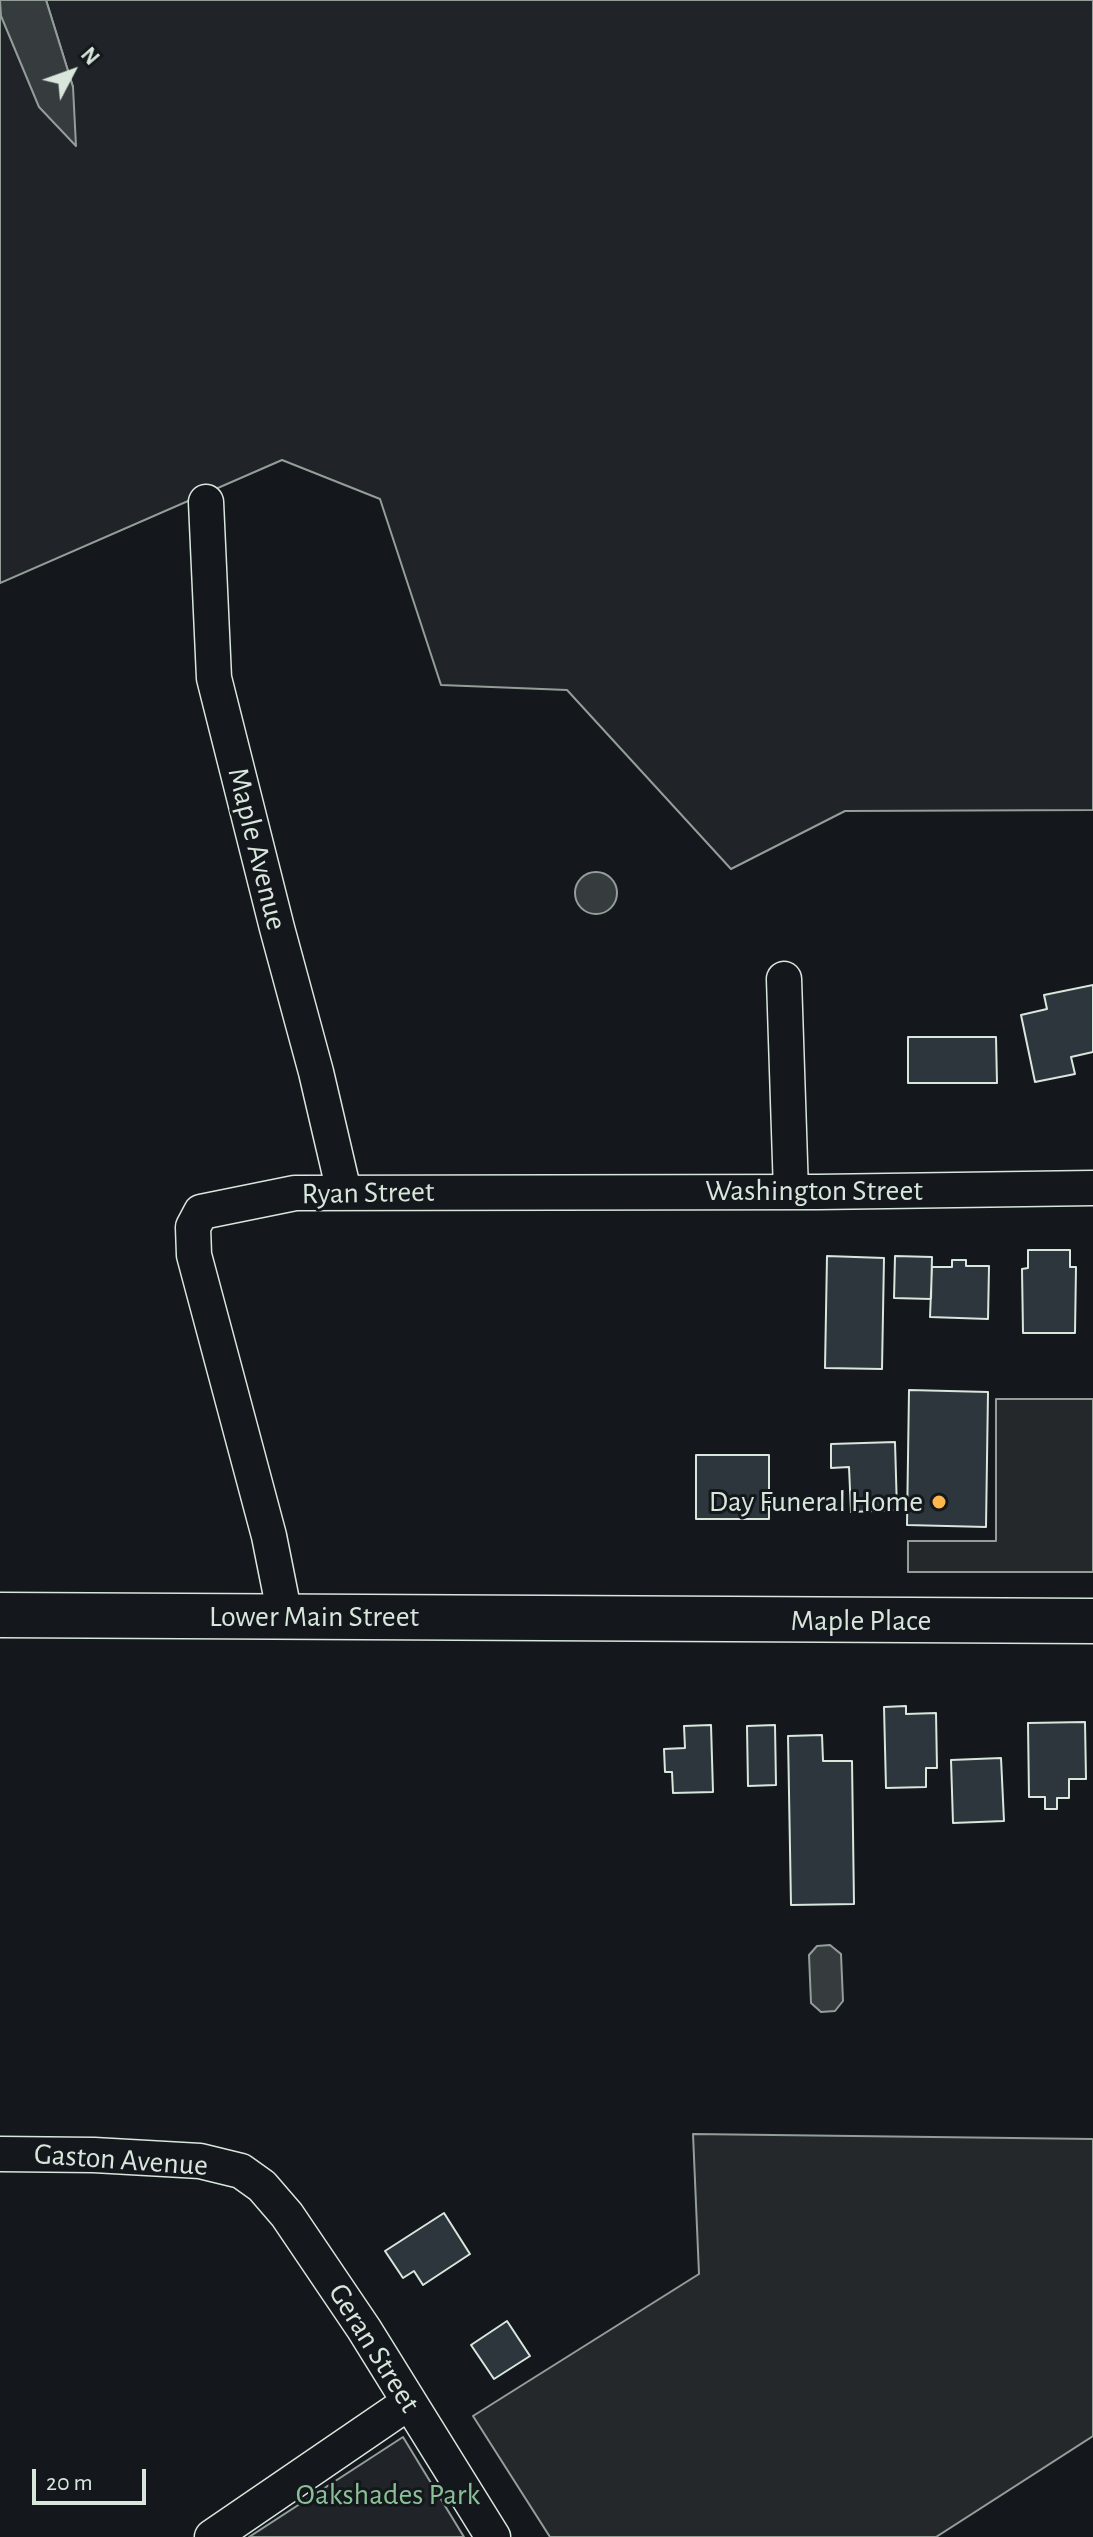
<!DOCTYPE html>
<style>
body{margin:0}
#map{position:relative;width:1093px;height:2537px;overflow:hidden;background:#14181c;font-family:"Alegreya Sans",sans-serif}
canvas{display:block}
.north{position:absolute;left:32px;top:32px;width:80px;height:80px;-webkit-text-stroke:6px #14181c;paint-order:stroke;rotate:49deg;font-size:22px;font-weight:700;line-height:32px;text-align:center;color:#d8e6dc}
.north::after{content:'';display:block;margin:auto;width:28px;height:36px;background:#d8e6dc;clip-path:polygon(50% 0,100% 100%,50% 72%,0 100%)}
.scale{position:absolute;left:32px;top:2469px;width:114px;height:36px;box-sizing:border-box;border:4px solid #d8e6dc;border-top:0;padding-left:10px;font-size:24px;line-height:28px;white-space:nowrap;color:#d8e6dc;-webkit-text-stroke:6px #14181c;paint-order:stroke}
</style>
<div id="map">
<canvas width="1093" height="2537"></canvas>
<div class="north">N</div>
<div class="scale">20 m</div>
</div>
<script>
const ctx = document.querySelector('canvas').getContext('2d');
ctx.lineJoin = 'round';
function fillPath(path, color) { ctx.fillStyle = color; ctx.fill(path, 'evenodd'); }
function stroke(path, color, width, dash) { ctx.strokeStyle = color; ctx.lineWidth = width; ctx.lineCap = dash ? 'butt' : 'round'; ctx.setLineDash(dash || []); ctx.stroke(path); }
function label(font, color, halo, rows, align = 'center') {
  ctx.font = font + ' "Alegreya Sans",sans-serif'; ctx.lineWidth = 6; ctx.setLineDash([]); ctx.textBaseline = 'middle'; ctx.strokeStyle = halo; ctx.fillStyle = color; for (const [text, x, y, turn = 0] of rows) {
    ctx.save(); ctx.translate(x, y); ctx.rotate((+turn || 0) * Math.PI / 180); ctx.textAlign = isNaN(turn) ? turn : align; if (halo) ctx.strokeText(text, 0, 0); ctx.fillText(text, 0, 0); ctx.restore();
  }
}
const green = new Path2D(`
 M46 0H1093V810L845 811 731 869 567 690 441 685 380 499 282 460 0 583V5L1 17 73 87Z
 M403 2437 464 2537H249Z`);
const parking = new Path2D(`
 M996 1399H1093V1572H908V1541H996Z
 M693 2134 1093 2139V2436L936 2537H550L473 2416 699 2274Z`);
const water = new Path2D(`
 M0 0H46L73 87 76 146 39 107 1 16Z
 M575 893a21 21 0 1 1 42 0a21 21 0 1 1-42 0Z
 M830 1945 841 1954 843 2001 835 2011 821 2012 811 2003 809 1955 817 1946Z`);
const building = new Path2D(`
 M1093 985V1052L1071 1057 1075 1074 1035 1082 1021 1015 1047 1009 1044 995Z
 M908 1037H996L997 1083H908Z
 M1028 1250H1070V1267H1076L1075 1333H1023L1022 1269 1028 1268Z
 M827 1256 884 1258 882 1369 825 1368Z
 M895 1256 932 1257 931 1299 894 1298Z
 M952 1260H966V1266H989L988 1319 930 1317 932 1267H952Z
 M909 1390 988 1392 986 1527 907 1525Z
 M895 1442 897 1510 851 1512 849 1467 831 1468V1444Z
 M696 1455H769V1519H696Z
 M906 1706V1714L936 1713 937 1768H926V1787L886 1788 884 1707Z
 M1085 1722 1086 1779H1069V1798H1057V1809H1045V1797H1029L1028 1723Z
 M711 1725 713 1792 673 1793 672 1772H665L664 1749 685 1748 684 1726Z
 M775 1725 776 1785 748 1786 747 1726Z
 M822 1735 823 1761H852L854 1904 791 1905 788 1736Z
 M1001 1758 1004 1821 953 1823 951 1760Z
 M444 2213 470 2254 423 2285 414 2271 403 2278 385 2251Z
 M507 2321 530 2356 494 2379 471 2345Z`);
const minor = new Path2D(`
 M206 502 214 678 277 928 316 1072 344 1192
 M784 979 791 1192
 M285 1616 269 1536 194 1255 193 1227 201 1212 295 1193 818 1192 1093 1188
 M0 2154 94 2155 200 2161 241 2171 262 2186 287 2215 364 2329 493 2537
 M212 2537 408 2403`);
const primary = new Path2D(`
 M0 1615 1093 1621`);
const markers = [
 [939,1502,8,"#ffb74d"]
];
const streetNames = [
 ["Maple Avenue",257,849,76],
 ["Washington Street",814,1191],
 ["Ryan Street",368,1193,-1],
 ["Lower Main Street",314,1617],
 ["Maple Place",861,1621],
 ["Gaston Avenue",121,2160,4],
 ["Geran Street",374,2348,58]
];
const poiNames = [
 ["Day Funeral Home",923,1502]
];
const parkNames = [
 ["Oakshades Park",388,2495]
];
fillPath(green, '#202428');
stroke(green, '#939e99', 2);
fillPath(parking, '#24282b');
stroke(parking, '#939e99', 2);
fillPath(water, '#363b3e');
stroke(water, '#939e99', 2);
fillPath(building, '#2c363c');
stroke(building, '#d8e6dc', 2);
stroke(minor, '#d8e6dc', 37);
stroke(primary, '#d8e6dc', 47);
stroke(minor, '#14181c', 34);
stroke(primary, '#14181c', 44);
for (const [x, y, r, color] of markers) { const dot = new Path2D(); dot.arc(x, y, r, 0, 2 * Math.PI); ctx.fillStyle = color; ctx.fill(dot); stroke(dot, '#14181c', 3); }
label('30px', '#d8e6dc', '#14181c', streetNames);
label('30px', '#d8e6dc', '#14181c', poiNames, 'right');
label('30px', '#8ac095', '#14181c', parkNames);
</script>
